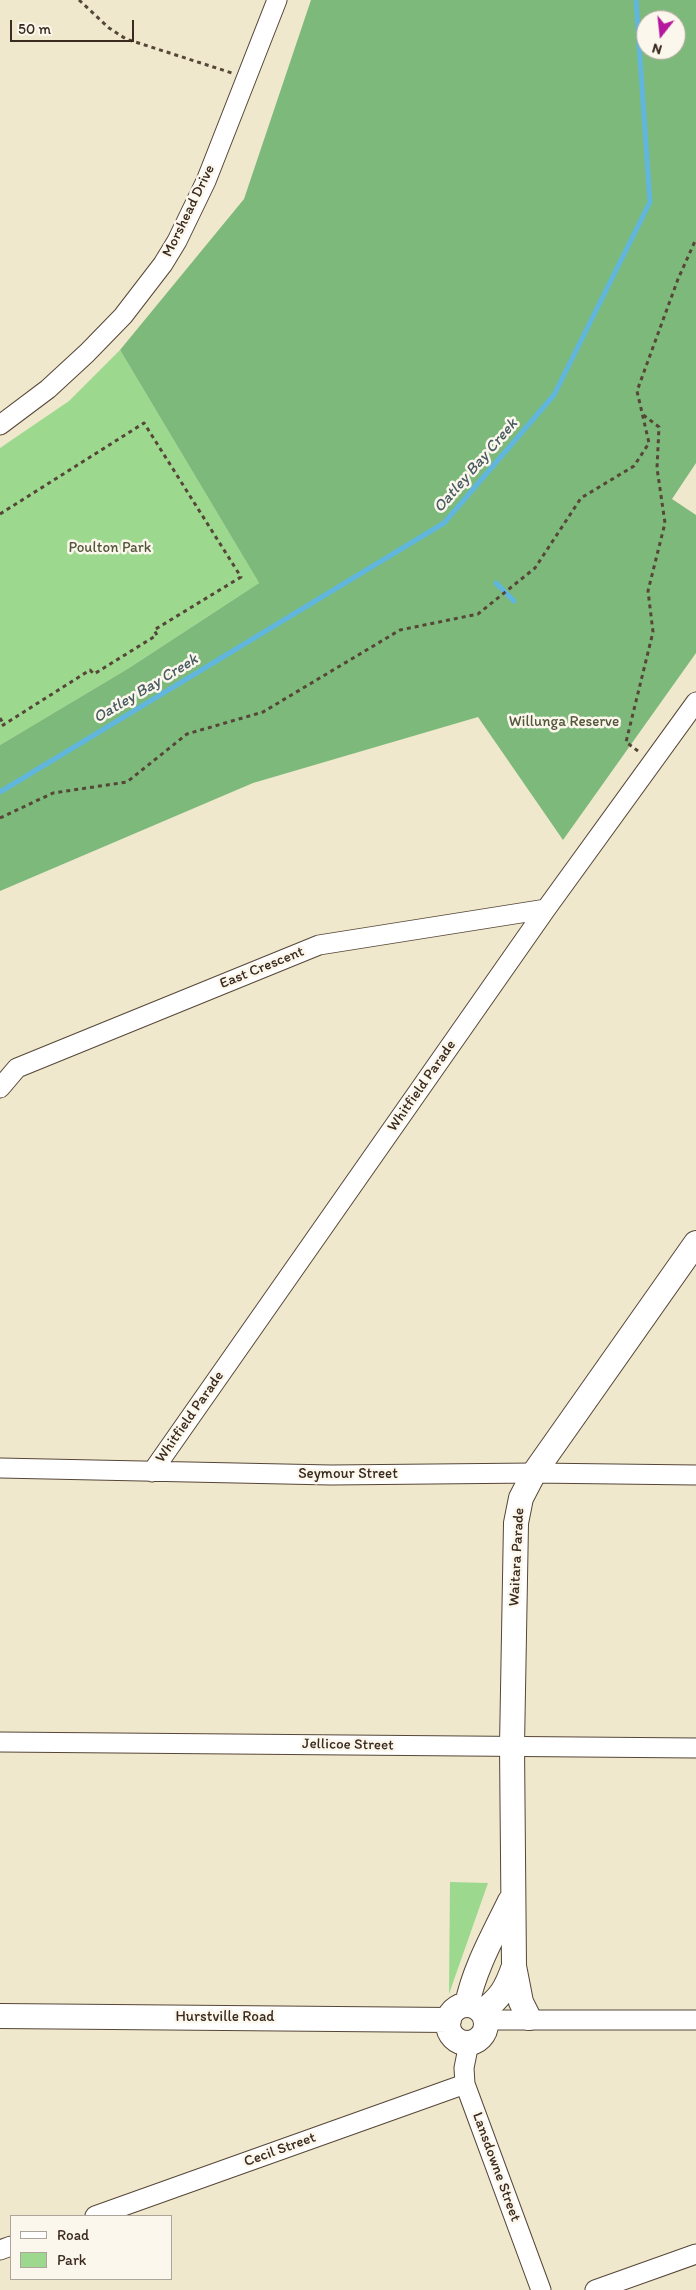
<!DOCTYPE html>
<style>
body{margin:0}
#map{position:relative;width:696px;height:2290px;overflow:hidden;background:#efe8cc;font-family:Itim,sans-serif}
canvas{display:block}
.legend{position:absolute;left:10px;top:2215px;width:162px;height:65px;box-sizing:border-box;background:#fbf7ec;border:1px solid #aea59a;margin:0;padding:6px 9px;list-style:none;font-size:15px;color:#3b2a1e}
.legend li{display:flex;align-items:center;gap:10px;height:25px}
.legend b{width:25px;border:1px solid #aea59a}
.north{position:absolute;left:636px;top:10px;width:50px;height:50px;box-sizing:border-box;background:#fbf7ec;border:1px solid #aea59a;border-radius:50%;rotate:196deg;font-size:14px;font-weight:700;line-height:20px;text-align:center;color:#3b2a1e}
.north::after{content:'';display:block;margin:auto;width:18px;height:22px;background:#b5179e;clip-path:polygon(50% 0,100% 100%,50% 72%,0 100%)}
.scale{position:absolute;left:10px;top:20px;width:124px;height:22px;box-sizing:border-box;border:2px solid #3b2a1e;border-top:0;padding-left:6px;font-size:15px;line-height:18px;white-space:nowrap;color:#3b2a1e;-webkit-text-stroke:4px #fbf7ec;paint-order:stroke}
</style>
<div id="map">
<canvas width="696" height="2290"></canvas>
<ul class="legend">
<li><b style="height:6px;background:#fff"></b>Road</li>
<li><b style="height:14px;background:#9cd98f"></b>Park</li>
</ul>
<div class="north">N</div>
<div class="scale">50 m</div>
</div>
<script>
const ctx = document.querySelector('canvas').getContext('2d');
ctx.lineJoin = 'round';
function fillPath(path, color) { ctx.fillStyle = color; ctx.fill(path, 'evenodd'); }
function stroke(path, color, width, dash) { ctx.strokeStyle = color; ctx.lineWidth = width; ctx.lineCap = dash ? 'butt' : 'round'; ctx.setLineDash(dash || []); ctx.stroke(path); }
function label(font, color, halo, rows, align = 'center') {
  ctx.font = font + ' Itim,sans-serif'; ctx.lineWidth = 5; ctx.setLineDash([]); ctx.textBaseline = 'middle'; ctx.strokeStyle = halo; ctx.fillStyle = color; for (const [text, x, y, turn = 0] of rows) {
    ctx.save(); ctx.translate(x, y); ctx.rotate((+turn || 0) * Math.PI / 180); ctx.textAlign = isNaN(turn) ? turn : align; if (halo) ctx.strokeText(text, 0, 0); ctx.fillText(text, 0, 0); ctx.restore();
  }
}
const green = new Path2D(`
 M120 350 259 583 129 668 0 745V448L69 401Z
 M450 1882 488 1883 449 1994Z`);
const forest = new Path2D(`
 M311 0H696V463L672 499 696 515V653L563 840 478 717 253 783 0 891V745L129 668 259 583 120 350 244 199ZM646 20H676V50H646Z`);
const stream = new Path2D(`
 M496 583 514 601
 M0 792 444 523 554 395 650 202 636 0`);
const path = new Path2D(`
 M79 0 109 28 126 39 232 73
 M0 514 144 423 241 577 154 630 157 635 94 674 90 670 0 727
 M0 718 4 725
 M638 751 626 742 653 632 648 591 665 523 657 468 659 427 642 414
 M0 818 53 793 127 782 187 734 263 712 400 630 478 614 535 568 581 498 634 466 649 443 637 391 678 279 696 239`);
const minor = new Path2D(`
 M0 425 48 389 87 353 123 316 163 264 177 241 206 181 277 0
 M0 1088 17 1068 319 945 546 909
 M0 1468 331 1475 534 1473 696 1475
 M152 1472 546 909 696 702
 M0 1742 696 1748
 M486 2020H696
 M469 2043 464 2068 465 2084 541 2290
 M95 2216 465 2084
 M0 2250 11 2246
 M595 2290 696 2254`);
const tertiary = new Path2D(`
 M514 1966 521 2002 529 2018
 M467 2005C474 1969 494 1934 510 1901
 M448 2024a19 19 0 1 1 38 0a19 19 0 1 1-38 0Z
 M482 2012C501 1997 506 1989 514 1966L512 1746 516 1523 521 1498 534 1473 696 1243
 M0 2016 449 2020`);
const streetNames = [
 ["Morshead Drive",189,211,-64],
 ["East Crescent",262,968,-22],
 ["Whitfield Parade",422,1086,-55],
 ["Whitfield Parade",190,1417,-55],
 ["Seymour Street",348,1474],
 ["Waitara Parade",517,1557,-87],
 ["Jellicoe Street",348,1745,1],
 ["Hurstville Road",225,2017],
 ["Cecil Street",280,2150,-20],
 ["Lansdowne Street",496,2167,70]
];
const parkNames = [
 ["Poulton Park",110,548],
 ["Willunga Reserve",564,722]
];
const waterNames = [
 ["Oatley Bay Creek",476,466,-49],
 ["Oatley Bay Creek",146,689,-31]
];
fillPath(green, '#9cd98f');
fillPath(forest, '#7db97a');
stroke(stream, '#61b6dd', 5);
stroke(minor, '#564638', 21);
stroke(tertiary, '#564638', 26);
stroke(path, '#564638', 3, [4, 4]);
stroke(minor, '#fff', 19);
stroke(tertiary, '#fff', 24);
label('15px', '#3b2a1e', '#fbf7ec', streetNames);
label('15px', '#53563a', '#fbf7ec', parkNames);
label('italic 16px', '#485b61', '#fbf7ec', waterNames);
</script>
